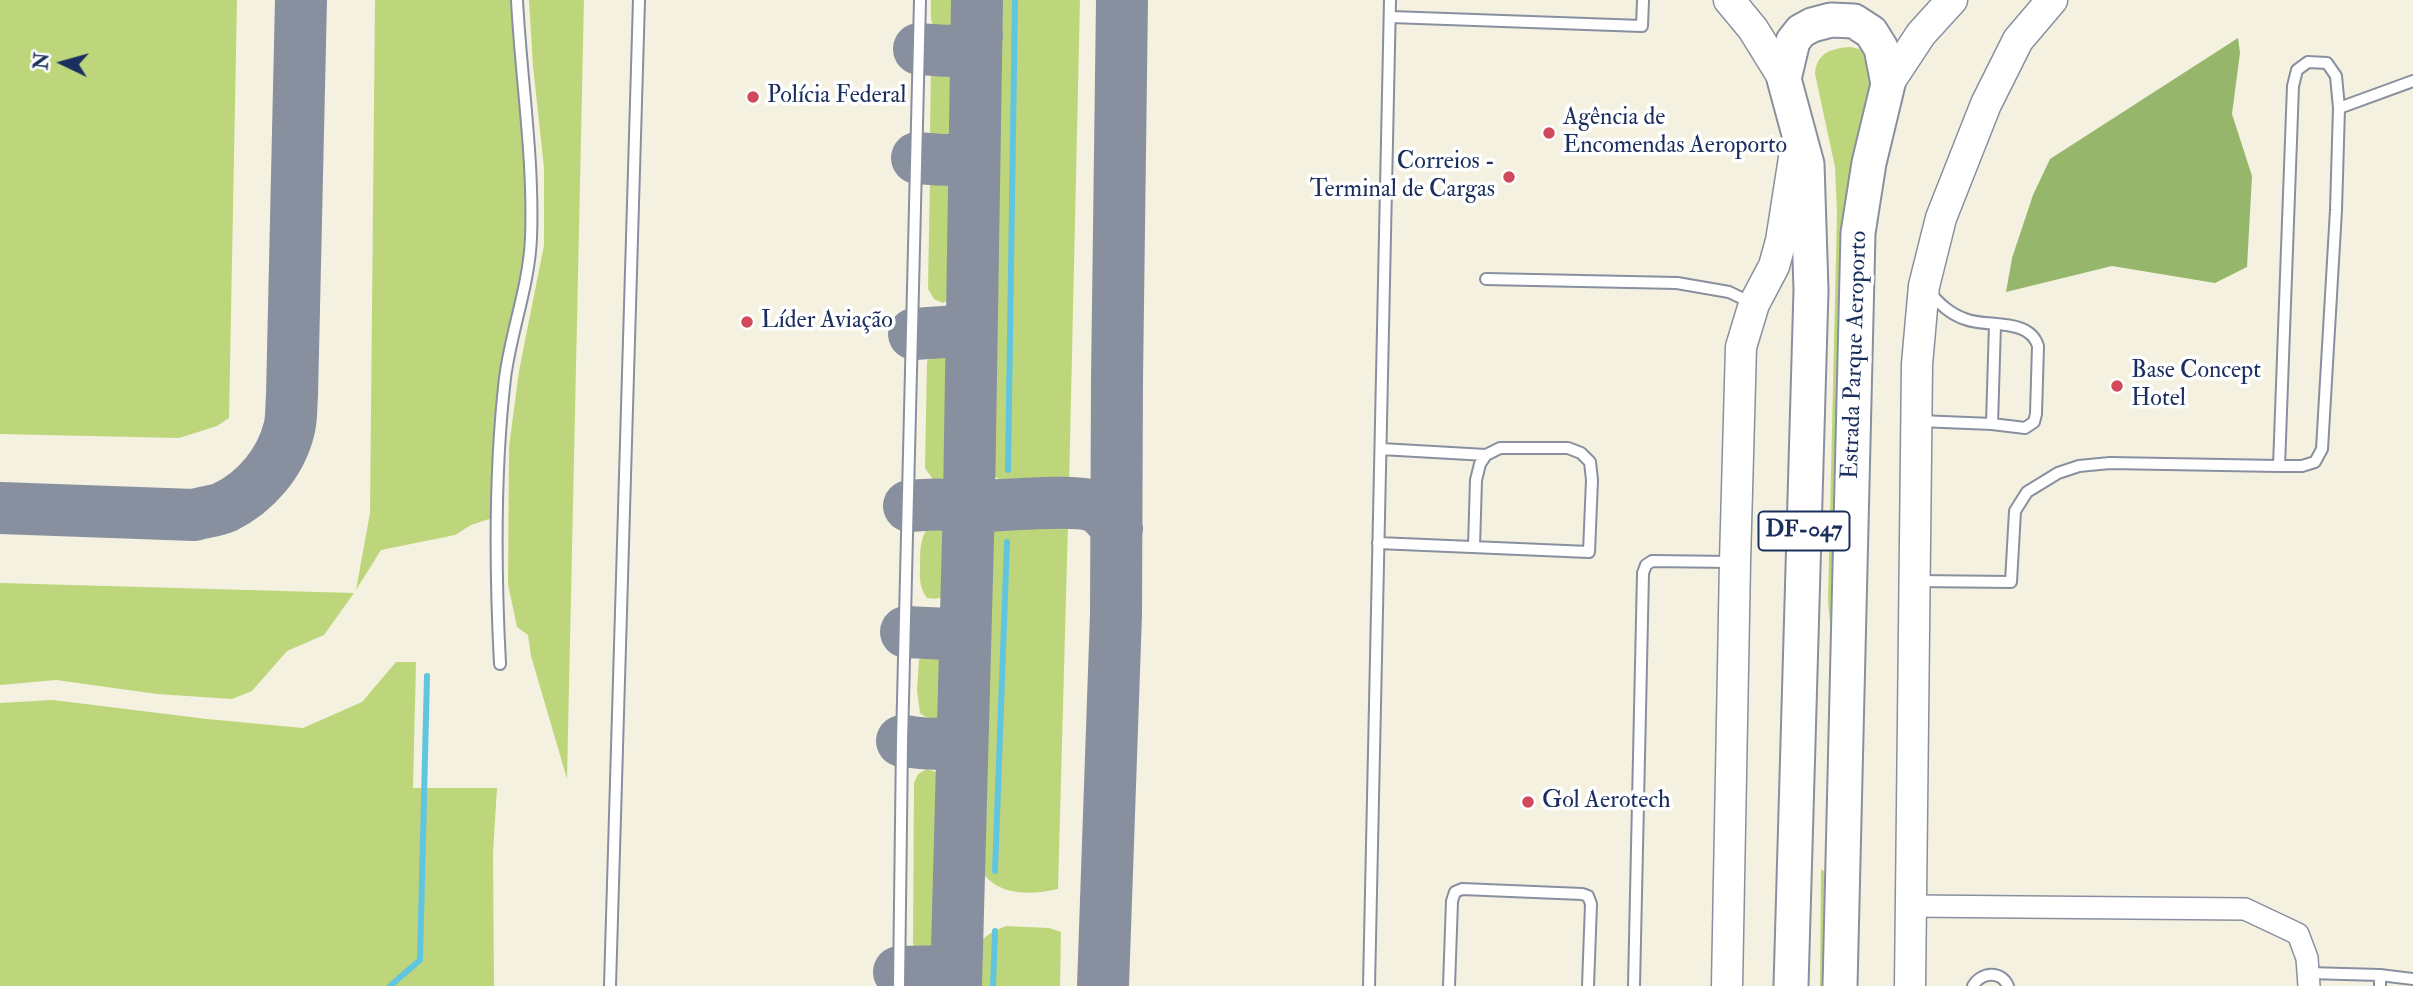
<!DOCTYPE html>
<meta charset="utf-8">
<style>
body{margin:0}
#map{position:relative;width:2413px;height:986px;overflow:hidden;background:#f4f1e0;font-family:"IM FELL Double Pica",serif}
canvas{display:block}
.north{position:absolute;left:28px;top:28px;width:70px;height:70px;-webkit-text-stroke:5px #fff;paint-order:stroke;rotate:275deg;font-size:19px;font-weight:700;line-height:28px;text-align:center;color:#1b2f5e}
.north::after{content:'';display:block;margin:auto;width:24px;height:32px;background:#1b2f5e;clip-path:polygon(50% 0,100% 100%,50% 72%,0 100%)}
</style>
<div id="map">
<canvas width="2413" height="986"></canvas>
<div class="north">N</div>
</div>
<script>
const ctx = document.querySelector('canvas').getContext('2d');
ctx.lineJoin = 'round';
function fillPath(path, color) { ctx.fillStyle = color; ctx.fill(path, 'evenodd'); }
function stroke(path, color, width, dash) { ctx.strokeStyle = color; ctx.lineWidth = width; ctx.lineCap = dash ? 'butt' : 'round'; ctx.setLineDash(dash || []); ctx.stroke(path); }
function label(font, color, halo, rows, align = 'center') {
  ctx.font = font + ' "IM FELL Double Pica",serif'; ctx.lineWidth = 7; ctx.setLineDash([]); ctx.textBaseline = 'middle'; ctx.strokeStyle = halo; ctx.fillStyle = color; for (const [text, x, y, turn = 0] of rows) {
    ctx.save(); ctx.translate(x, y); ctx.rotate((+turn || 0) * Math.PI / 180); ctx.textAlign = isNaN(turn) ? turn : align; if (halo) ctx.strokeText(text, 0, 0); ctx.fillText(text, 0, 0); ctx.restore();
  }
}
const green = new Path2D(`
 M0 0H237L229 418 217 426 179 438 0 434Z
 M375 0H515L531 225 492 518 471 525 455 535 381 550 356 590 370 513Z
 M529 0H584L567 779 531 656 528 635 517 627 508 584 509 447 519 371 544 245V168L533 66Z
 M931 0H967C967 25 964 34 937 32 929 22 931 12 931 0Z
 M999 0H1080L1069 487C1050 487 1013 490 997 478 993 475 992 468 990 463Z
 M1851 47 1863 50 1875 61 1835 675 1828 602 1837 213 1835 167 1815 74C1816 53 1832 48 1851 47Z
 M945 63C951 67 958 71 961 79 963 85 961 94 961 101 961 120 960 142 935 140L930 132 931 66Z
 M943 171 952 173 958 183 960 195 958 288 952 298 943 303 934 299 928 289 930 178 934 172Z
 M935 354C944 354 949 357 955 365L953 482 951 488 946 489 937 485 925 468 927 361Z
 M952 517 950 590C943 598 938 600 927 598 919 587 920 579 920 566 920 540 922 520 952 517Z
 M1013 517 1049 519 1068 524 1058 889C1025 896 991 896 976 861L984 541C991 527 997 520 1013 517Z
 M0 583 354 593 324 635 287 651 252 691 232 699 157 694 56 680 0 685Z
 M935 651 948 660C949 678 955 740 920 713L917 691 919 660 930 652Z
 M396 662H416L413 788H497L493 853 494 986H0V703L53 700 207 719 303 728 362 702Z
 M927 769 939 773 946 781 942 937C938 951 931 954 916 954L913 943 914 783 918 774Z
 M1821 869 1830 876 1828 986H1820Z
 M1006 926 1049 928 1061 932 1060 986H974C975 953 971 939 1006 926Z`);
const forest = new Path2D(`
 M2238 38 2240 53 2232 114 2252 176 2247 267 2215 283 2112 266 2006 292 2012 258 2033 195 2050 159Z`);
const stream = new Path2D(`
 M1008 470 1015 0
 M995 871 1007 542
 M390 986 420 960 427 676
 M993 986 995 931`);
const taxiway = new Path2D(`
 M919 49C943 50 963 57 977 35
 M917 158C938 159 960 166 974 146
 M914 334 958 331 971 320
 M909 506C930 505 954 499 968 518
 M983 506C1008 505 1075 499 1094 506 1105 511 1111 520 1117 529
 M0 508 194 515C204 512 216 511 225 507 256 492 281 462 289 429 292 418 291 406 292 396L301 0
 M906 632 948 634 964 647
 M902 741C925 743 949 750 963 730
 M899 972 946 971 952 967 957 956
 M956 986 969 502 977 0
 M1103 986 1116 614 1117 380 1122 0`);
const lane = new Path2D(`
 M1391 17 1642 26 1643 0
 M2339 108 2413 81
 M1486 279 1677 283 1729 292 1752 303
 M1919 421 1992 424 2025 428 2034 422 2036 414 2038 346C2029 317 1986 328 1965 319 1950 314 1940 304 1930 293
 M1992 424 1995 324
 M1381 449 1486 455
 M1378 543 1589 552 1592 480 1590 462 1581 453 1568 448H1500L1486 455 1480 464 1476 480 1474 547
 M1916 581 2011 582 2015 511 2027 492 2058 473 2079 466 2110 463 2279 466H2302L2315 462 2322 449 2336 210 2339 108 2336 76 2327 63 2308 62 2297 70 2293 86 2279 466
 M500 664C495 568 494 473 505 378 511 331 529 286 531 238 534 158 521 79 517 0
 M2308 973 2380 975
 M610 986 639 0
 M899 986 902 741 920 0
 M1369 986 1390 0
 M1449 986 1452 901 1455 892 1462 889 1582 894 1588 896 1591 904 1588 986
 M1634 986 1643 573 1646 565 1652 561 1731 562
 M1973 986C1981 972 2001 970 2008 986
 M2380 986V975L2413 979`);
const street = new Path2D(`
 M1912 906 2245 909 2298 934 2307 958 2309 986`);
const secondary = new Path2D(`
 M1729 0 1753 29 1784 79
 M1888 84 1921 34 1952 0
 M1727 986 1735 562 1741 347 1754 304 1774 266 1781 241 1796 145
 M1910 986 1917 364 1924 286 1941 218 1986 104 2018 40 2052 0`);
const primary = new Path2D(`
 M1791 986 1811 290 1807 164 1784 79 1793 41 1801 31 1812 25 1831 20 1854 21 1871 32 1881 48 1888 84 1869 163 1858 233 1840 986`);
const markers = [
 [753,97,7,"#d1495b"],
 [1549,133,7,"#d1495b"],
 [1509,177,7,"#d1495b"],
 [747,322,7,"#d1495b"],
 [2117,386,7,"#d1495b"],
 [1528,802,7,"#d1495b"]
];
const shields = [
 [1804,531,91]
];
const shieldNames = [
 ["DF-047",1804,531]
];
const poiNames = [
 ["Polícia Federal",767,97],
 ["Agência de",1563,119],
 ["Encomendas Aeroporto",1563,147],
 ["Correios -",1495,163,"right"],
 ["Terminal de Cargas",1495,191,"right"],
 ["Líder Aviação",761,322],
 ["Base Concept",2131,372],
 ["Hotel",2131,400],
 ["Gol Aerotech",1542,802]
];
const streetNames = [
 ["Estrada Parque Aeroporto",1856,355,-88]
];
fillPath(green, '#bed67b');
fillPath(forest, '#96b76b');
stroke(stream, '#61c5de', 6);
stroke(taxiway, '#88909f', 52);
stroke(lane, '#88909f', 14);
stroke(street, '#88909f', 24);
stroke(secondary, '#88909f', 33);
stroke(primary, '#88909f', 37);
stroke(lane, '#fff', 10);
stroke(street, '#fff', 21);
stroke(secondary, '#fff', 30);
stroke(primary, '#fff', 33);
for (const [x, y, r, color] of markers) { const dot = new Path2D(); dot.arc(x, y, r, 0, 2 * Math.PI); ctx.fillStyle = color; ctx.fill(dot); stroke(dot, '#fff', 2.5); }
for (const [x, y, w] of shields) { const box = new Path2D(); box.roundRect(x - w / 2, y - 19.5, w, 39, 5); ctx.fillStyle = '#fff'; ctx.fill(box); stroke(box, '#1b2f5e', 2); }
label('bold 23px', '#1b2f5e', null, shieldNames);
label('24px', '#1b2f5e', '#fff', poiNames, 'left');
label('24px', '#1b2f5e', '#fff', streetNames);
</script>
